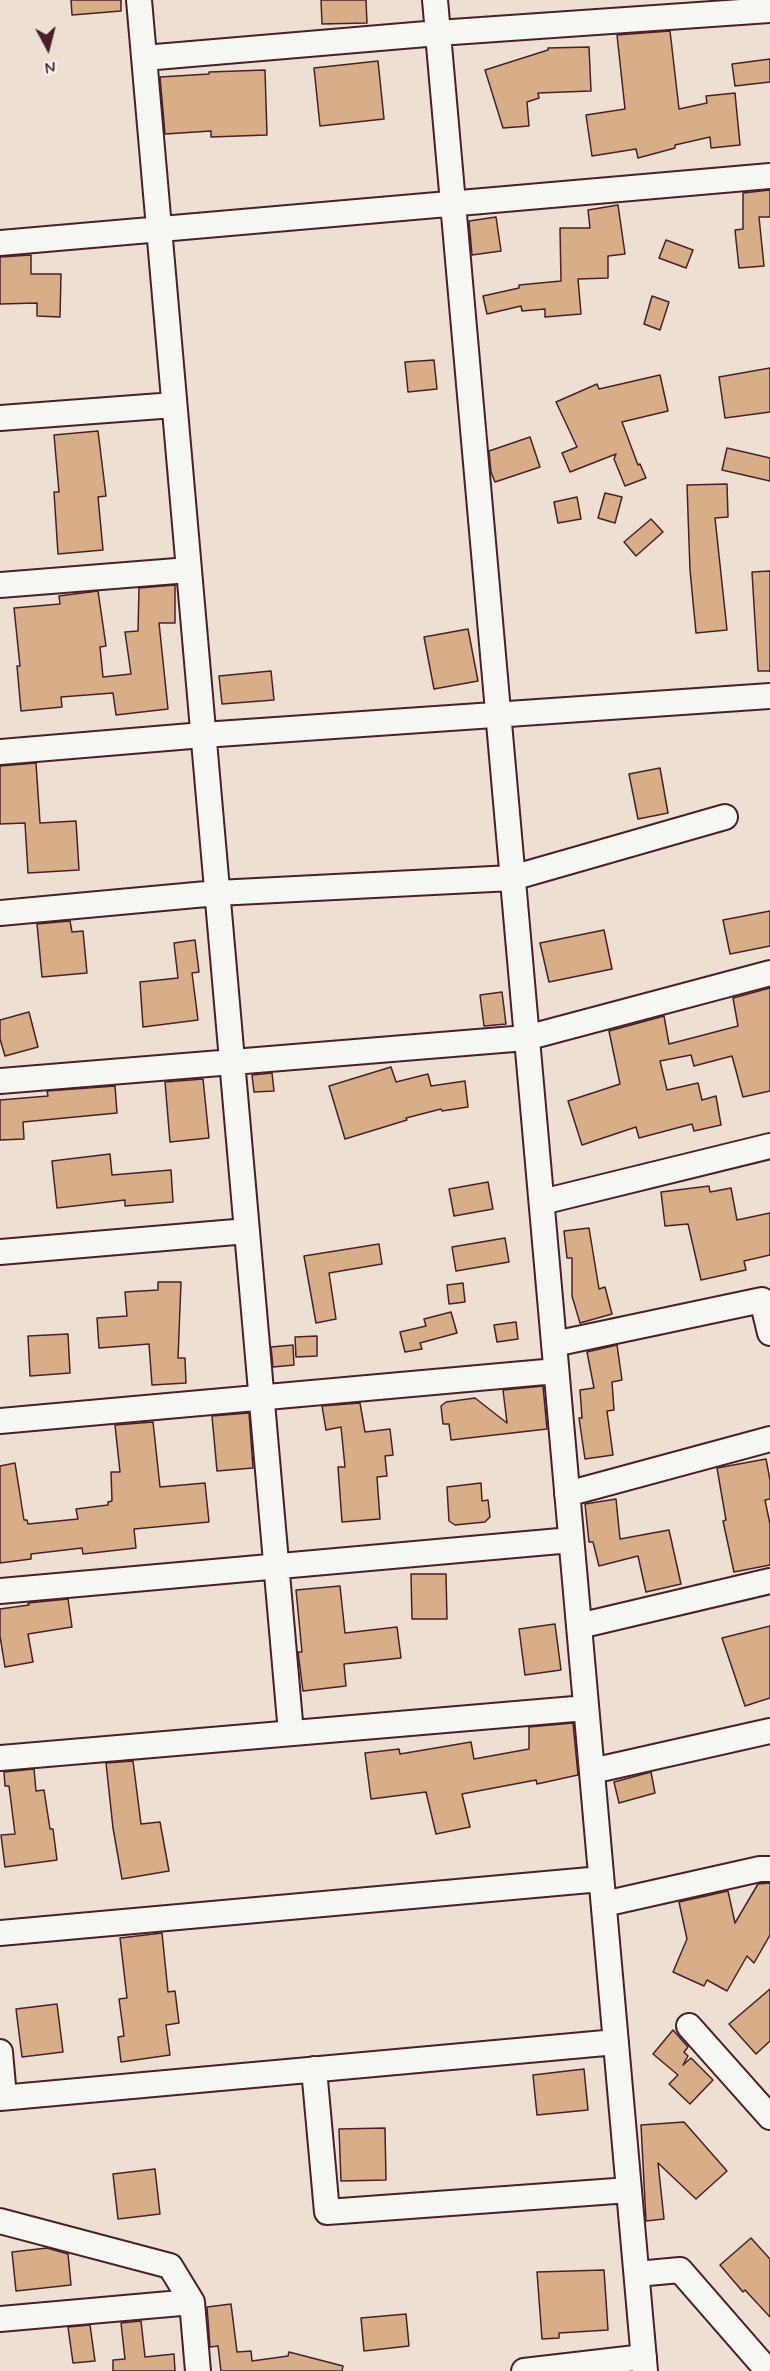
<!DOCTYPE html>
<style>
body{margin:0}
#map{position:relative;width:770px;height:2371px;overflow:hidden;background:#ede0d2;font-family:Mynerve,sans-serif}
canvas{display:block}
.north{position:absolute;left:18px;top:18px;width:60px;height:60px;-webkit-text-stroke:4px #f6f6f2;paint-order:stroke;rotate:173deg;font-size:16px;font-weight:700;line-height:24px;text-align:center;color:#4a1f2b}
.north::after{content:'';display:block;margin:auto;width:21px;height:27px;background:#4a1f2b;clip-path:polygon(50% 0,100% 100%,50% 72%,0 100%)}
</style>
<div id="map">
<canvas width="770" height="2371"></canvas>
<div class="north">N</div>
</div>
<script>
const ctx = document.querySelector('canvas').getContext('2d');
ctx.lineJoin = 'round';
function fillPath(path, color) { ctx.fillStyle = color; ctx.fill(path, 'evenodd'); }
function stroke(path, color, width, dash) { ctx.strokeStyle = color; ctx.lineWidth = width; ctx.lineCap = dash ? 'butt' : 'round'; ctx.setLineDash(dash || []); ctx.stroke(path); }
const building = new Path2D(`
 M71 0H121V11L72 15Z
 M321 0H366L367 23 322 24Z
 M670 31 679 109 707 103 706 96 735 93 740 145 711 148 710 137 675 145V148L638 158 636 149 592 156 586 115 625 109 617 35Z
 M589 47 591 91 538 93 539 98 527 102 529 126 503 128 485 70 548 50V48Z
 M770 59V82L735 86 732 64Z
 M378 61 384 119 320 126 314 68Z
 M265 70 267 135 211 137V131L165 134 160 77 209 74V72Z
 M770 190V217H759L764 266 739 268 735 230 743 229V193Z
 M618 205 625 254 608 256V278L578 279 581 314 545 317V309L522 311 521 306 487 314 483 296 519 288V285L561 281 560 228H590L588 210Z
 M496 217 501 251 472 255 469 221Z
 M666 240 693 250 686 268 659 258Z
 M31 255V274H61L60 317 37 316V303L0 304V257Z
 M652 296 669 302 660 330 644 324Z
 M434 360 437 389 408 392 405 362Z
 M770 368V412L725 418 719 377Z
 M660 375 668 411 622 422 638 465 640 464 646 478 625 486 614 459 616 454 570 472 562 453 577 447 556 402 597 384 599 389Z
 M98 431 106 496 98 497 103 550 58 554 54 492H59L54 435Z
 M530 437 540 467 495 482 491 472 489 451Z
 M727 448 770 458V481L722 470Z
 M727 484 728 517 715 518 727 630 696 633 690 570 687 485Z
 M605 493 622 497 615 523 598 518Z
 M577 497 581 519 558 523 554 502Z
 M651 519 663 532 636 556 624 542Z
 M770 571V671H758L752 572Z
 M175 585V623H159L168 709 116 715 113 693 61 697 62 707 21 711 17 666H20L14 608 60 604 59 596 98 591 106 646 100 647 103 677 131 674 125 632 138 631 139 588Z
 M468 629 478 681 434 689 424 637Z
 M271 671 274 700 222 704 219 676Z
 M36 763 40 823 76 821 79 870 28 873 25 823 0 824V766Z
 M660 768 668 813 638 819 629 774Z
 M770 911V946L730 954 723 920Z
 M70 921 72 932 83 931 87 973 42 977 37 924Z
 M604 930 612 969 549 982 540 943Z
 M195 940 199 972 192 973 198 1020 143 1027 140 982 178 978 174 943Z
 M770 988V1091L743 1097 732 1056 694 1066 691 1055 660 1061 667 1090 698 1083 702 1100 716 1096 721 1125 694 1131 692 1124 639 1138 636 1127 582 1145 568 1101 620 1084 609 1031 664 1016 669 1044 738 1026 733 998Z
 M502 992 506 1024 484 1026 480 995Z
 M29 1012 38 1047 5 1056 0 1039V1020Z
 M391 1067 396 1082 428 1074 431 1086 465 1081 468 1107 442 1111 441 1109 406 1118 407 1120 345 1139 329 1086Z
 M272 1073 274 1091 254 1092 252 1075Z
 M203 1079 209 1138 170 1142 165 1082Z
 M115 1086 117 1113 23 1122 24 1139 0 1140V1100L48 1096 47 1091Z
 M110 1154 112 1175 171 1170 173 1202 125 1206V1200L57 1208 52 1161Z
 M488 1182 493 1209 454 1216 449 1189Z
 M709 1186 710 1192 731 1188 737 1220 770 1213V1255L744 1261 746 1270 701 1280 688 1224 665 1226 661 1192Z
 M589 1228 599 1289 605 1287 612 1314 580 1323 572 1296V1258H567L564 1231Z
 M505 1238 509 1262 456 1271 452 1247Z
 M379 1244 382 1264 329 1273 336 1319 316 1323 304 1256Z
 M158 1282H181L178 1358H185L186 1383 152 1385 149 1344 99 1348 97 1318 127 1316 125 1292 158 1290Z
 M463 1283 465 1302 449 1304 447 1285Z
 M451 1312 457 1333 420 1343 422 1349 405 1352 400 1332 426 1326 424 1319Z
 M516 1322 518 1339 497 1342 494 1325Z
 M68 1334 70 1373 30 1376 28 1336Z
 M317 1336V1356L296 1357 295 1337Z
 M293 1345 294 1365 273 1367 271 1347Z
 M617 1345 622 1380 612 1382 614 1410 607 1411 613 1455 585 1459 579 1418H582L580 1390 594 1388 587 1352Z
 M543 1386 547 1429 451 1440 449 1424H443L441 1406 446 1402 475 1398 507 1423 503 1390Z
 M360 1403 365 1432 390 1429 393 1455 385 1456 387 1476 377 1477 380 1519 342 1522 338 1467H345L341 1427 326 1430 322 1406Z
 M249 1413 253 1468 217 1471 212 1416Z
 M153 1422 160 1487 205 1483 209 1522 134 1529 136 1548 83 1554 82 1548 31 1554V1559L0 1563V1466L15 1463 24 1520H27L28 1524 78 1519 76 1509 108 1505V1502L112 1501 111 1472H120L115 1425Z
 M766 1459 770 1480V1499L765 1500 770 1524V1565L734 1572 723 1521 726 1520 717 1468Z
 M481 1483 482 1501 488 1500 490 1517 485 1522 455 1525 449 1521 447 1487Z
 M616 1499 620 1539 669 1530 681 1584 646 1592 638 1556 599 1566 593 1542H589L585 1504Z
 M411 1574H446L447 1619H412Z
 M340 1586 345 1633 397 1627 401 1658 344 1664 346 1686 303 1691 298 1652H302L296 1590Z
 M68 1599 72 1627 28 1634 33 1662 5 1667 0 1636V1609L29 1605 28 1603Z
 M555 1624 561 1670 525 1675 519 1629Z
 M770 1626V1698L745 1706 722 1638Z
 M573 1723 578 1775 537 1784 536 1780 462 1794 470 1827 436 1834 426 1792 371 1799 365 1753 399 1749 400 1754 471 1742 474 1759 529 1749V1727Z
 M133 1761 141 1824 160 1822 169 1871 122 1879 113 1828 106 1763Z
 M34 1769 36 1791 44 1790 50 1829H53L57 1860 5 1867 1 1835 15 1834 9 1786H5L4 1772Z
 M651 1772 655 1793 619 1803 614 1782Z
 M770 1883V1935L754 1963 747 1956 727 1991 707 1980 704 1986 673 1972 687 1939 679 1902 728 1891 735 1923 758 1884Z
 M162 1933 168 1992 175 1991 179 2023 166 2025 170 2055 121 2062 118 2037 124 2036 119 1999 127 1998 120 1938Z
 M770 1989V2041L756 2054 729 2024Z
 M57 2004 63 2052 22 2057 16 2009Z
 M673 2030 688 2047 684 2052 688 2056 683 2065 691 2058 713 2080 690 2104 669 2084 678 2075 653 2054Z
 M584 2069 588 2110 537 2115 533 2075Z
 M684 2122 727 2171 696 2199 658 2163 664 2219 646 2221 641 2125Z
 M385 2128 386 2180 341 2181 339 2129Z
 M155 2169 160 2214 118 2219 113 2174Z
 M751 2238 770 2259V2317L745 2290 743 2292 720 2265Z
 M47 2248 68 2254 71 2285 16 2291 12 2252Z
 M604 2270 608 2330 559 2333V2338L542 2339 537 2272Z
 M231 2304 237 2352 251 2351 252 2361 288 2356 289 2352 343 2366 342 2371H221L218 2346 210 2347 207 2307Z
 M406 2314 409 2346 364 2351 361 2318Z
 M141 2321 145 2357 174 2354 175 2371H113V2360L125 2359 121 2323Z
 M90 2325 95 2361 73 2363 68 2327Z`);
const minor = new Path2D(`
 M139 0 291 1733
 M435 0 645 2371
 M144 58 438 33 770 10
 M0 243 770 176
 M0 418 174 405
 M0 585 189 570
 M0 752 203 735 770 696
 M0 913 217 893 512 878 725 817
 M0 1081 526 1038 770 973
 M542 1202 770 1146
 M0 1252 247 1231
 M554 1344 762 1300 770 1333
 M0 1421 556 1371
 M567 1494 770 1439
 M0 1591 571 1540
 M579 1626 770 1581
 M0 1758 586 1708
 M592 1771 770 1731
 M604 1904 760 1869H770
 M0 1933 601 1879
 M689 2026 770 2117
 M0 2052 4 2097
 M314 2069 327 2212 629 2190
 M0 2098 616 2042
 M0 2221 170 2266 192 2302 198 2371
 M637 2274 680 2270 768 2371
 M0 2319 192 2302
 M524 2371 644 2357`);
fillPath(building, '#d7ae88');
stroke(building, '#4a1f2b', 1.5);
stroke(minor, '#4a1f2b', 28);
stroke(minor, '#f6f6f2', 24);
</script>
